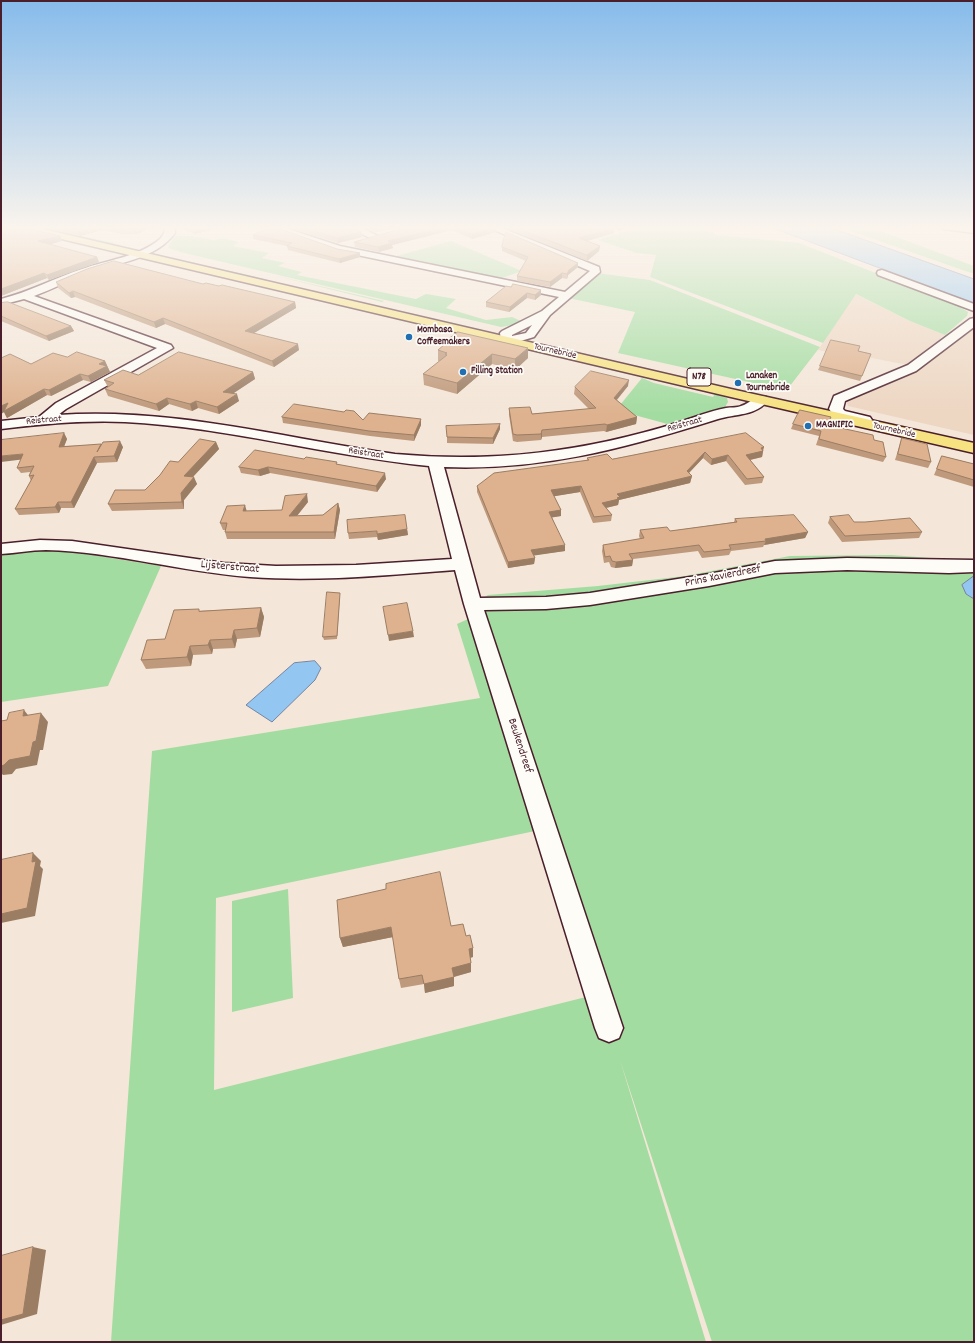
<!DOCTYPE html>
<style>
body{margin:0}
#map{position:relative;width:975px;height:1343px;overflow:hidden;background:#f4e6d8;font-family:Dekko,sans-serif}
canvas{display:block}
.frame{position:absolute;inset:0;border:2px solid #4a1f2b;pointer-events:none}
</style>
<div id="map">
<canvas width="975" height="1343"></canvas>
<div class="frame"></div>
</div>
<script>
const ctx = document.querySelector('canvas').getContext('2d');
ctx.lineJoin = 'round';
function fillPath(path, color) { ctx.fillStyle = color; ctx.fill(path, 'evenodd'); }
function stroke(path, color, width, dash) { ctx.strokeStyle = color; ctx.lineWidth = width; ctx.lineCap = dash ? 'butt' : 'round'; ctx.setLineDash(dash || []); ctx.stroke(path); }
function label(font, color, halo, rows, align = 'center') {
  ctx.font = font + ' Dekko,sans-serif'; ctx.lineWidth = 3.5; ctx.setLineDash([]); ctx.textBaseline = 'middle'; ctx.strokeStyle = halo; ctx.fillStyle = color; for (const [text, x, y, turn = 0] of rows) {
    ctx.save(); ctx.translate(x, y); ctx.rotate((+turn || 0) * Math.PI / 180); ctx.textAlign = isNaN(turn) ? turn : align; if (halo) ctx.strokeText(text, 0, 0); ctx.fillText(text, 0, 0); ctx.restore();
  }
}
const built = new Path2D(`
 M855 294 910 321 945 335 940 338 944 340 908 365 830 350 828 352 818 350Z
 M974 327V435L848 406 846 401 921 367Z`);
const green = new Path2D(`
 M27 226H34L115 243 111 245Z
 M641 226H693L718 235 799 243 955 304 968 312 967 316 945 335 910 321 856 294 823 343 650 277 656 255 636 253 598 240Z
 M836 226H873V228L974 266V274Z
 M174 236H192L214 240 223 238 239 242 233 246 269 253 262 258 285 263 278 266 302 272 297 275 416 299 426 294 456 299 446 308 486 320 512 317 521 321 513 325 501 327 184 253 168 248Z
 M451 241 522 271 499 279 393 257Z
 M160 256C198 265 237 271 275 282L271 283 157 257Z
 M264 273 384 301 382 302Z
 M597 273 650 280 820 347 786 391 776 388 618 353 635 312 568 298Z
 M642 378 654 383 713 397 715 394 727 398 728 402 725 407 671 425 616 410Z
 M49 549 75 552 161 566 108 686 1 702V554Z
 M891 555 956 560 974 559V576L966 594 974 599V1342H712L620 1060 706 1342H111L152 751 480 698 457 624 477 615 473 604 488 595 598 586 685 576 790 556ZM535 831 586 997 214 1090 216 898Z
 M288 889 293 998 232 1012V901Z`);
const water = new Path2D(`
 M768 226H826L974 279V303Z
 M974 576V599L966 594 962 585Z
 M315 661 321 668 315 680 272 722 246 705 294 663Z`);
const minor = new Path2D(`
 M166 226H174L175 233C155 260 118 262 89 273 70 280 53 289 34 296L171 345 173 348 66 409 58 415C171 407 283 438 395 454 494 463 584 452 680 422 695 417 710 411 726 408 731 407 737 408 741 406 751 403 755 394 766 397L768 400C757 416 734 414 718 419 626 448 542 471 444 467L480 598 546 597 590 593 709 574 775 561 847 558 974 560V572L949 573 847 570 775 573 709 586 590 605 546 609 484 610 623 1028 619 1038 609 1042 599 1038 595 1028 464 604 455 570C387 575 318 582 250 577 182 572 115 552 46 550 31 550 16 553 1 554V544L40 540 72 541 224 563 276 566 356 565 452 559 429 466C327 456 227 427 125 422 84 420 42 424 1 429V421L39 417 56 403 157 348 24 299 1 305V299C29 292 55 278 82 269 107 260 139 257 160 239 165 234 164 231 166 226Z
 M266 226H279L340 246 565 292 590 271 485 226H497L599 267 600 272 550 315 534 337 507 345 501 341 500 333 502 331 542 311 559 297 338 251ZM532 325 526 333 512 336V335Z
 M346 226H358L380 237 375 240 372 239Z
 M614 226H625L620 229Z
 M939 226 974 227V233L944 229Z
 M882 270 974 304V311L878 275 877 273 878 271Z
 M974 318V327L916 371 845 401 843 409 845 411 870 417 872 420 870 423 865 424 835 417 829 409 834 396 908 365 970 319Z`);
const major = new Path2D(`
 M14 226H30L731 389 974 443V453L731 397 19 229Z`);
const wall = new Path2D(`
 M1 226 60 236 62 241 49 244 97 257 99 262 49 280 47 278 1 296Z
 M35 226H152L140 233 135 234H122L103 230 80 236Z
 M174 226H225L195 234Z
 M283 226H349L361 232 362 237 338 243Z
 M361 226H492L496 227V232L472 239 452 230 392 245 393 248 379 252 355 247 354 242 397 230 394 228 376 232Z
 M500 226H616V229H614V233L587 241 600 246 599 251 587 261Z
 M253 235 337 249 360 253V257L340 263 288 250 287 246 253 239Z
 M502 247 578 263V267L568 275 567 279 562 278 550 287 517 281V276L526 261 502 251Z
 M56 282 203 284 295 302 296 308 253 333 299 350 274 367 165 324 156 328 75 297 71 298 58 288Z
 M511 287 541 290V295L535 300 527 298 509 312 486 307V302Z
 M1 303 71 326 74 331 49 341 1 321Z
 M442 344 528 358 515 370 492 364 457 394 424 385 423 374 440 361H438V350L442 347Z
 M858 351 871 354 860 381 818 370 820 366Z
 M67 357 105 361 110 372 91 382 83 380 51 396 47 395 7 418 4 412 1 414V358L31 364Z
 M253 372 255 379 233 393 239 401 219 414 198 408 192 411 169 404 159 411 108 396 105 389 108 387 104 380 138 375Z
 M628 386 617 400 637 417 636 424 606 432 604 431 542 437 541 440 517 442 513 441 509 415V408L532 414 589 409 574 394 575 387Z
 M282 417 363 420 421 425 414 441 370 436 283 423Z
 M793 424 828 425 874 440 886 457 883 462 816 445 819 436 791 429Z
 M500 429 493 444 447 443V437Z
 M64 433 67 439 64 446 101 445 123 447 117 462 97 463 74 508H61L59 513 19 515 15 509 31 481 29 476 30 472 21 473 17 468Z
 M902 438 931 462 928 468 895 460 900 444Z
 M216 442 219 449 193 477 197 484 184 500V509L112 511 108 504 145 490Z
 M764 447 762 457 750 460 764 477 762 483 745 485 726 461 711 465 703 458 689 473 692 476 690 483 619 500 618 505 606 508 612 515 611 521 593 523 580 492 554 496 561 510V516L552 517 565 551 534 555 535 558 534 564 508 568 477 492V486L587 460V458L612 459Z
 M942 456 974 464V487L934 475Z
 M304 459 337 464 386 479 377 492 270 473 260 476 241 473 239 467Z
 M308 502 297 516 323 515 338 503 340 510 335 539H227L225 532 226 530H223L220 523 246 511 282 510Z
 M830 517 854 522 922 532 919 538 842 542 828 523Z
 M735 519 808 532 805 538 764 545 763 547 731 551 729 555 702 558 698 551 633 559 632 566 615 568 611 567 609 562 604 563 602 551 603 545 640 539 639 536 640 530 670 531 734 522Z
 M407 529 408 535 378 540 377 537 349 539 348 533Z
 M340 596 337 639 324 640 323 637Z
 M261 608 264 617 260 637 237 639 235 648 213 649 212 654 193 655 191 666 146 669 141 660 199 609V611Z
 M451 926 466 936 473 948V957L470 958 471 972 454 977V986L425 993 424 984 401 988 399 979 393 937 343 947 340 938Z`);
const shadedWall = new Path2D(`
 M98 226H101L103 230 80 236 78 231Z
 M142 226H152L140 233 135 234 133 229Z
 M206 226H225L195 234 194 229Z
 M382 226H393L394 228 376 232V227Z
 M449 226H452V230L392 245 393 248 379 252 378 247 388 241Z
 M611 226H616V229H614V233L579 243V238Z
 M496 227V232L472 239V234Z
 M361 232 362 237 338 243 337 238Z
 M60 236 62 241 41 247 38 241Z
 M600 246 599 251 587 261V255Z
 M360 253V257L340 263 339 259Z
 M97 257 99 262 49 280 47 275Z
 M578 263V267L568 275 567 279V274L569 270Z
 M44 273 47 278 1 296V289Z
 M562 273V278L550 287V282Z
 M541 290V295L535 300V295Z
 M73 291 75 297 71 298 69 293Z
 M527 293V298L509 312 510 307Z
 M295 302 296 308 246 338 245 331Z
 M163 318 165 324 156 328 154 322Z
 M71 326 74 331 49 341 46 336Z
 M298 344 299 350 274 367 272 361Z
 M528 348V358L515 370V359Z
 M492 354V364L457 394V383Z
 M105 361 110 372 91 382 88 376 99 364Z
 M253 372 255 379 225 399 223 392Z
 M80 374 83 380 51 396 49 390Z
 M629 380 628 386 613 404 614 398Z
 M44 389 47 395 7 418 4 412 1 414V406L8 403Z
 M237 394 239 401 219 414 217 407Z
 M167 398 169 404 159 411 156 404Z
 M196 401 198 408 192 411 190 404Z
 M637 417 636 424 606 432 607 425Z
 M421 419V425L414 441V435Z
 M500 424V429L493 444V438Z
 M542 430V437L541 440V434Z
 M64 433 67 439 62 452 59 447Z
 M120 441 123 447 117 462 114 456Z
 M216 442 219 449 187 483 184 476Z
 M764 447 762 451H763L762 457 745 461 746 455 761 448Z
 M705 452 703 458 685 477 687 471Z
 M23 454 26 459 1 462V456Z
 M728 455 726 461 711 465 712 459Z
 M94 457 97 463 74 508 71 502Z
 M268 467 270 473 260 476 258 470Z
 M385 473 386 479 377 492 376 486Z
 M692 476 690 483 619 500 618 505 601 509 602 503 617 494Z
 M194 477 197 484 184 500V509L182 502 181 493Z
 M581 486 580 492 550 497 551 490Z
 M307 494 308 502 291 523 289 516Z
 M58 502 61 508 59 513 55 507Z
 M338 503 340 510 335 539 334 532Z
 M245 505 247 512 243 511Z
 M561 510V516L549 518V512Z
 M407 529 408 535 378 540 377 534Z
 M808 532 805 538 764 545 766 541 765 539Z
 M565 545V551L531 556V550Z
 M535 558 534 564 508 568V562Z
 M633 560 632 566 615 568 616 562Z
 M261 608 264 617 260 637 257 628Z
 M234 630 237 639 235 648 232 639Z
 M413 631 414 637 389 641 388 635Z
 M210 640 213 649 212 654 208 645Z
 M190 646 193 655 191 666 187 657Z
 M24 710 31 719 23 716Z
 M41 713 48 722 43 750H40L37 765 16 769 12 774 3 775 1 773V766L33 742Z
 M33 853 41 861 40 866 43 869 35 916 1 923V914L32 862Z
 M391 927 393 937 343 947 340 938Z
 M473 948V957L469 958V949Z
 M471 963V972L453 977 452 968Z
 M454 977V986L425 993 424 984Z
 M33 1247 46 1250 37 1314 1 1325V1320Z`);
const building = new Path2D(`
 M1 226H17L60 236 38 241 97 257 47 275 44 273 1 289Z
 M55 226H98L78 231Z
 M104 226H142L139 228 133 229H120Z
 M186 226H206L194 229Z
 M272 226 337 249 360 253 339 259 287 246 292 243 253 235Z
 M298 226H349L361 232 337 238Z
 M372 226H382L376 227Z
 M399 226H449L388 241 392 243 378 247 354 242 397 230Z
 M454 226H492L496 227 472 234Z
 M512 226H611H610L615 228 579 238 600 246 587 255Z
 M506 232 578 263 569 270 567 274 562 273 550 282 517 276 528 257 502 247Z
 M114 261 203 284 206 283 219 286 222 285 295 302 245 331 298 344 272 361 163 318 154 322 73 291 69 293 56 282 87 269Z
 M513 284 541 290 535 295 527 293 510 307 486 302 506 286 511 287Z
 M8 302 71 326 46 336 1 316V303Z
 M458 332 528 348 515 359 492 354 457 383 423 374 447 355 445 354 447 353 438 350 445 344H442Z
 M831 340 860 346 858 351 871 354 862 376 820 366Z
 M77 352 105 361 99 364 107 366 88 376 80 374 49 390 44 389 4 411 8 403 1 406V358L10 354 31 364 53 353 67 357Z
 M179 352 253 372 223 392 237 394 217 407 196 401 190 404 167 398 156 404 105 389 114 383 104 380 123 370 138 375Z
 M591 371 629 380 614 398 637 417 607 425 605 424 542 430 541 434 517 435 513 434 509 408 530 407 532 414 596 408 575 387Z
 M294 404 344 412 346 410 354 411 363 420 369 413 421 419 414 435 369 431 282 417Z
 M800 410 831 417 827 425 873 435 874 440 883 442 886 457 819 439 821 431 793 424Z
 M500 424 493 438 447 437 446 426Z
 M64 433 59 447 101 444 97 452 103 442 120 441 114 456 94 457 71 502H58L55 507 15 509 34 475 29 476 34 466 17 468 23 454 1 456V440Z
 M746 433 764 447 761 448 763 451 746 455 764 477 747 479 728 455 712 459 705 452 687 471 692 476 617 494 620 497 617 498 619 499 602 503 612 515 594 517 581 486 551 490 561 510 549 512 565 545 531 550 535 558 508 562 477 486 494 473 589 460 587 458 607 454 612 459Z
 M902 438 927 444 931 462 898 454Z
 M200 439 216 442 184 476 194 477 181 493 182 502 108 504 115 490H145L160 475 170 461 178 462Z
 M255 450 304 459 306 457 337 462 336 464 385 473 376 486 268 467 258 470 239 467Z
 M942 456 974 464V480L937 469Z
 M307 494 289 516 323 515 338 503 334 532H225L227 523H220L227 506 245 505 243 511 282 510 285 496Z
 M405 515 407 529 377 534V531L348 533 347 520Z
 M794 515 808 532 765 539 766 541 729 545 731 549 704 552 699 545 629 554 633 560 616 562 612 561 610 556 605 557 603 545 644 538 640 530 667 527 670 531 737 522 735 519Z
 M849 515 854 522H865L910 518 922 532 845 536 830 517Z
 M327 592 340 593 337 636 323 637Z
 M407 603 413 631 388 635 383 607Z
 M261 608 257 628 234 630 232 639 210 640 208 645 190 646 187 657 141 660 147 640 165 639 174 610 199 609V611Z
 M24 710 23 716 41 713 36 741 33 742 30 756 9 760 4 765 1 766V721L7 720 9 713Z
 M33 853 32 862 36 861 27 908 1 914V860Z
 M440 872 451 926 463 924 466 936 470 935 473 948 469 949 471 963 452 968 454 977 424 984 422 975 399 979 391 927 340 938 337 900 386 889V884Z
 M33 1247 23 1314 1 1320V1256Z`);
const markers = [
 [409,337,4,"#1f6fb2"],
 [463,372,4,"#1f6fb2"],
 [738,383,4,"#1f6fb2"],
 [808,426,4,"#1f6fb2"]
];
const farPoinames = [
 ["Mombasa",417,331],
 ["Coffeemakers",417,343],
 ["Filling Station",471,372],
 ["Lanaken",746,377],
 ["Tournebride",746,389],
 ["MAGNIFIC",816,426]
];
const farStreetnames = [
 ["Tournebride",555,352,13],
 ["Reistraat",44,421,-5],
 ["Reistraat",685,425,-16],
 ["Tournebride",894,431,13],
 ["Reistraat",366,454,9]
];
const shields = [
 [699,377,24]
];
const shieldNames = [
 ["N78",699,377]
];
const streetNames = [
 ["Lijsterstraat",230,568,5],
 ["Prins Xavierdreef",723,577,-11],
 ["Beukendreef",519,746,72]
];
fillPath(built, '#edd6c2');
fillPath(green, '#a3dca1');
fillPath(water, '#93c6f0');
stroke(water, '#7683a1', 1);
stroke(minor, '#4a1f2b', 3);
stroke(major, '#4a1f2b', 3);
fillPath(minor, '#fdfcf7');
fillPath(major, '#f6e281');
fillPath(wall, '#bf997b');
fillPath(shadedWall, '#9b7d64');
fillPath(building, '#deb28f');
stroke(building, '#9b7d64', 1);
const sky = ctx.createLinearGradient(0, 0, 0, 414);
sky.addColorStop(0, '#86bbeb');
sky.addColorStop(0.55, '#faf4ed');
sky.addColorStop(1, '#faf4ed00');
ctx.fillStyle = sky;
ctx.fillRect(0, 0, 975, 414);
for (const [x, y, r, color] of markers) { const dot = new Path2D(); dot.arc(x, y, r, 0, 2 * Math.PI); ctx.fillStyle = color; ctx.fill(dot); stroke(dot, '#fdfcf7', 1.5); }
label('bold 10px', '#4a1f2b', '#fdfcf7', farPoinames, 'left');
label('10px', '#4a1f2b', '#fdfcf7', farStreetnames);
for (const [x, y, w] of shields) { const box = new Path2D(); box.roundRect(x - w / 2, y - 9, w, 18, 3); ctx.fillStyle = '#fdfcf7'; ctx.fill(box); stroke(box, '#4a1f2b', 1); }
label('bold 11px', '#4a1f2b', null, shieldNames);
label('12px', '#4a1f2b', '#fdfcf7', streetNames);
</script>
